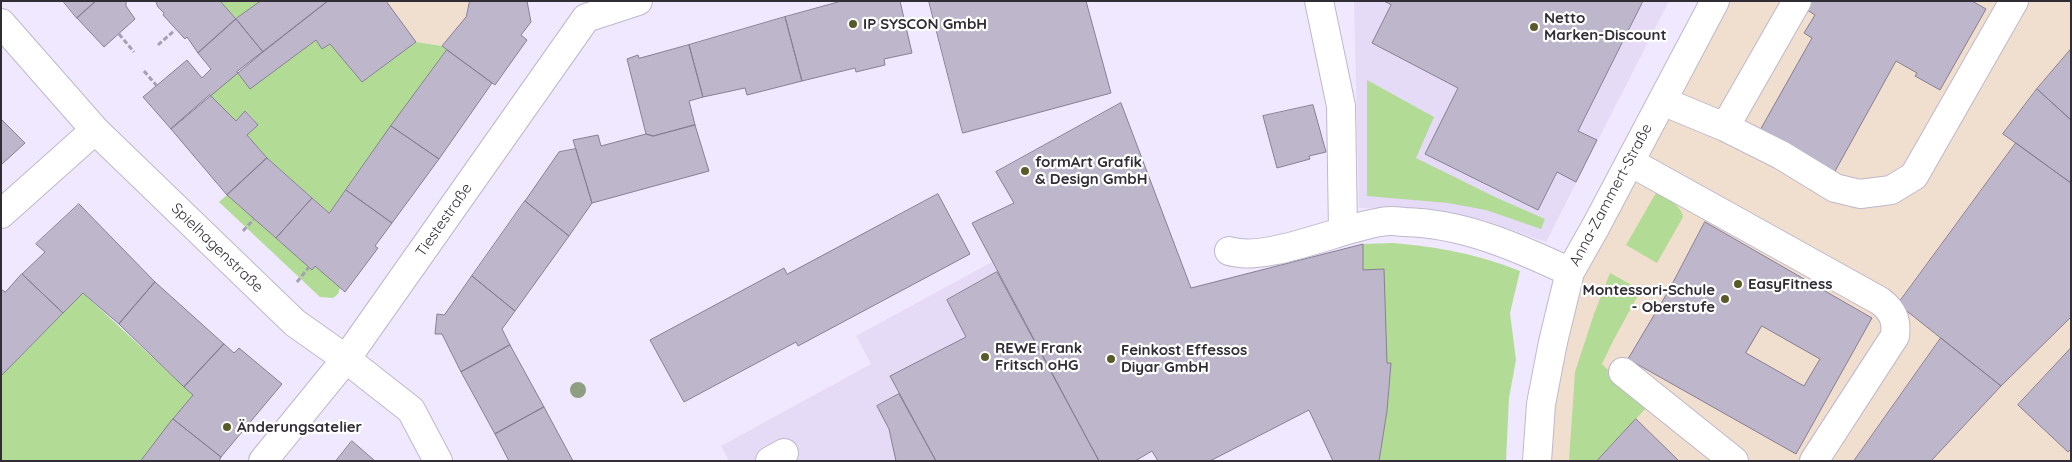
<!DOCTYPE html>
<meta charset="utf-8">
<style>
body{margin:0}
#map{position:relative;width:2072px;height:462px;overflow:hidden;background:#f0e8fe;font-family:Quicksand,sans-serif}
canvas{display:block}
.frame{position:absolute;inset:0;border:2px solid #302d35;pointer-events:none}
</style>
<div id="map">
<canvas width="2072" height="462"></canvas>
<div class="frame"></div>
</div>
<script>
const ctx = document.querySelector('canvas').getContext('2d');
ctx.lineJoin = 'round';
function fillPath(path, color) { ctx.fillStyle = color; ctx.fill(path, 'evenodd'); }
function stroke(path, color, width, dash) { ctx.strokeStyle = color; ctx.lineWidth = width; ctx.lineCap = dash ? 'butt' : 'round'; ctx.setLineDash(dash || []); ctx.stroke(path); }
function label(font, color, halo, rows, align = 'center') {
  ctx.font = font + ' Quicksand,sans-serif'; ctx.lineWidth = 4.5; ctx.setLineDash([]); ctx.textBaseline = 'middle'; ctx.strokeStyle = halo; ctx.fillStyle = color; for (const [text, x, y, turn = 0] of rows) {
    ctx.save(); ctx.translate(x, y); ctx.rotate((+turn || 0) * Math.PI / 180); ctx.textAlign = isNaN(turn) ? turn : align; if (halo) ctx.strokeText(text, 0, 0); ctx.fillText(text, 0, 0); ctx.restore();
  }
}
const built = new Path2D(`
 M1354 1H1669L1546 242 1483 220 1427 210 1359 208Z
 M992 262 1099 461H729L721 446 871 364 856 336Z`);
const industrial = new Path2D(`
 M386 1H470V5L466 10V17L442 46 416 42Z
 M1715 1H2071V461H1537L1570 272Z`);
const green = new Path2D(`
 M220 1H261L236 19Z
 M316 40 322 49 330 44 362 82 416 42 442 46 447 50 329 213 267 158 247 135 258 125 246 111 236 121 210 95 237 72 250 89Z
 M1367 80 1434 117 1416 158 1495 197 1545 219 1541 229 1486 210 1448 203 1367 196Z
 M1656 193C1666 199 1681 204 1683 217L1657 263 1626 245Z
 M227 195 309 267 312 270 315 266 340 288 338 294 333 298 320 297 219 202Z
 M1393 243C1439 247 1477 254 1520 271L1510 313 1516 360 1509 398 1506 461H1379L1387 411 1391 364 1387 363 1363 270V244Z
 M1610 273 1641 290 1613 341 1602 364 1646 408 1597 461H1569L1575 372 1594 314Z
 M83 293 193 395 141 461H1V376Z`);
const building = new Path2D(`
 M63 1H96L77 18Z
 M96 1H126V6L135 19 104 47 77 18Z
 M156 1H220L236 19 198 53 187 37 185 39 163 15 164 13 158 7Z
 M261 1H328L263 52 236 19Z
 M328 1H386L416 42 362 82 330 44 322 49 316 40 250 89 237 72Z
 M470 1H527L531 22 521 35 527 40 495 85 442 46 466 17Z
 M842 1H900L912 53 884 59 885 65 856 72 855 68 802 81 785 17Z
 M929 1H1086L1111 93 963 133Z
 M1384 1H1643L1578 131 1597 140 1576 182 1557 172 1538 210 1425 154 1458 88 1372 43 1391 5Z
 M1808 1H1972L1986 9 1940 90 1915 76 1917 73 1896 61 1834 173 1759 132 1812 38 1804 33 1815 15 1804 8Z
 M785 17 802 81 747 95 745 88 703 97 689 45Z
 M236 19 263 52 171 129 143 97 187 60 202 78 211 69 198 53Z
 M689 45 703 97 689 101 695 125 653 136 646 134 627 59 638 55 639 58Z
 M2071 49V120L2037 89Z
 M447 50 492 83 439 159 391 126Z
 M2037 89 2071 120V183L2003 134Z
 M210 95 236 121 245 111 258 125 247 135 267 158 227 195 171 129Z
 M1121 103 1191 288 1363 244V270L1384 269 1387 363H1391L1387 411 1379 461H1333L1309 410 1210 461H1158L1152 451 1135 461H1099L972 223 1014 203 996 172Z
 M1313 105 1326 152 1309 156 1310 159 1277 168 1263 116Z
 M1 119 25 143 1 165Z
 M695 125 709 171 592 203 573 140 598 135 601 146 646 134 653 136Z
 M391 126 439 159 392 223 346 190Z
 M2016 143 2071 183V317L2001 386 1898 304Z
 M576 149 592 203 569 236 525 201 559 152Z
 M267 158 312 198 276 238 227 195Z
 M346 190 392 223 375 246 378 248 345 292 315 266 312 270 276 238 312 198 329 213Z
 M938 194 970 254 798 346 796 342 684 402 650 340 784 268 787 274Z
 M525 201 569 236 515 311 472 276Z
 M79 204 155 282 119 324 83 293 63 313 22 274 45 252 36 244Z
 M1705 222 1872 318 1796 454 1628 359 1669 290ZM1762 326 1820 359 1804 386 1746 353Z
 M997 272 1099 461H936L890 376 966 337 947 300Z
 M22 274 63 313 1 376V289L5 292Z
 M472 276 515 311 502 329 510 345 461 372 442 334H435L437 314 444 315Z
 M155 282 224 344 184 387 119 324Z
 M1941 338 2001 386 1931 461H1854Z
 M224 344 234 353 239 348 282 384 221 457 173 419 193 395 184 387Z
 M510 345 544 407 495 434 461 372Z
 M2071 348V449L2068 452 2018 405Z
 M899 394 936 461H896L889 429 877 406Z
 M544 407 573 461H509L495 434Z
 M173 419 221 457 219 461H141Z
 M1636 419 1679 461H1597Z
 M352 441 375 461H336Z`);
const path = new Path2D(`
 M119 34 134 52
 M158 45 175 30
 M144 71 157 86
 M243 231 254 219
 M297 282 309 267`);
const minor = new Path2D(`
 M1319 1 1341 106 1343 231
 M1 23 95 130 295 323 346 359 411 410 438 461
 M1662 101 1725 127 1797 1
 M1725 127 1781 155 1835 188 1860 194 1891 190 1914 176 2014 1
 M1630 162 1880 301C1893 311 1897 320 1895 336L1814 461
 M1 214 95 130
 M1229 251C1266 263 1340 228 1381 222 1388 220 1396 221 1404 222 1462 223 1517 247 1570 272
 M1623 372 1734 461
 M263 461 346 359 586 18 638 1
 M770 461 784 453
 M1537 461 1541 404 1553 342 1570 272 1596 226 1715 1`);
const trees = [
 [578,390]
];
const markers = [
 [853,24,5,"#585b29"],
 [1534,27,5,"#585b29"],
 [1025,171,5,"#585b29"],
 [1738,284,5,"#585b29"],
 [1725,299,5,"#585b29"],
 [985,357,5,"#585b29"],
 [1111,359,5,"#585b29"],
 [227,427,5,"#585b29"]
];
const poiNames = [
 ["Netto",1544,18],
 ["Marken-Discount",1544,35],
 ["IP SYSCON GmbH",863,24],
 ["formArt Grafik",1035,162],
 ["& Design GmbH",1035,179],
 ["EasyFitness",1748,284],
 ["Montessori-Schule",1715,290,"right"],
 ["- Oberstufe",1715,307,"right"],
 ["REWE Frank",995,348],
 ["Fritsch oHG",995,365],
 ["Feinkost Effessos",1121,350],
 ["Diyar GmbH",1121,367],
 ["Änderungsatelier",237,427]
];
const streetNames = [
 ["Anna-Zammert-Straße",1611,195,-62],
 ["Tiestestraße",444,220,-55],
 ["Spielhagenstraße",217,248,44]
];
fillPath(built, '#e6dbf7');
fillPath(industrial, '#f0dfce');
fillPath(green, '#b2db96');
fillPath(building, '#beb6cb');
stroke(building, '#877f93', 1);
stroke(minor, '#bfb7cc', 30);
stroke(path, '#a59fb0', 3, [5, 2.5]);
stroke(minor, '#fff', 28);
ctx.fillStyle = '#8d9e81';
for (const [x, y] of trees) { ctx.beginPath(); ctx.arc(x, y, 8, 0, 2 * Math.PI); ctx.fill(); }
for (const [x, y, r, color] of markers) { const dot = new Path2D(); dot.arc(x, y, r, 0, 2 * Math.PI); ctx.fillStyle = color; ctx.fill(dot); stroke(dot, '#fff', 2); }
label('bold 15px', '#302d35', '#fff', poiNames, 'left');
label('15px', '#302d35', '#fff', streetNames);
</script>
